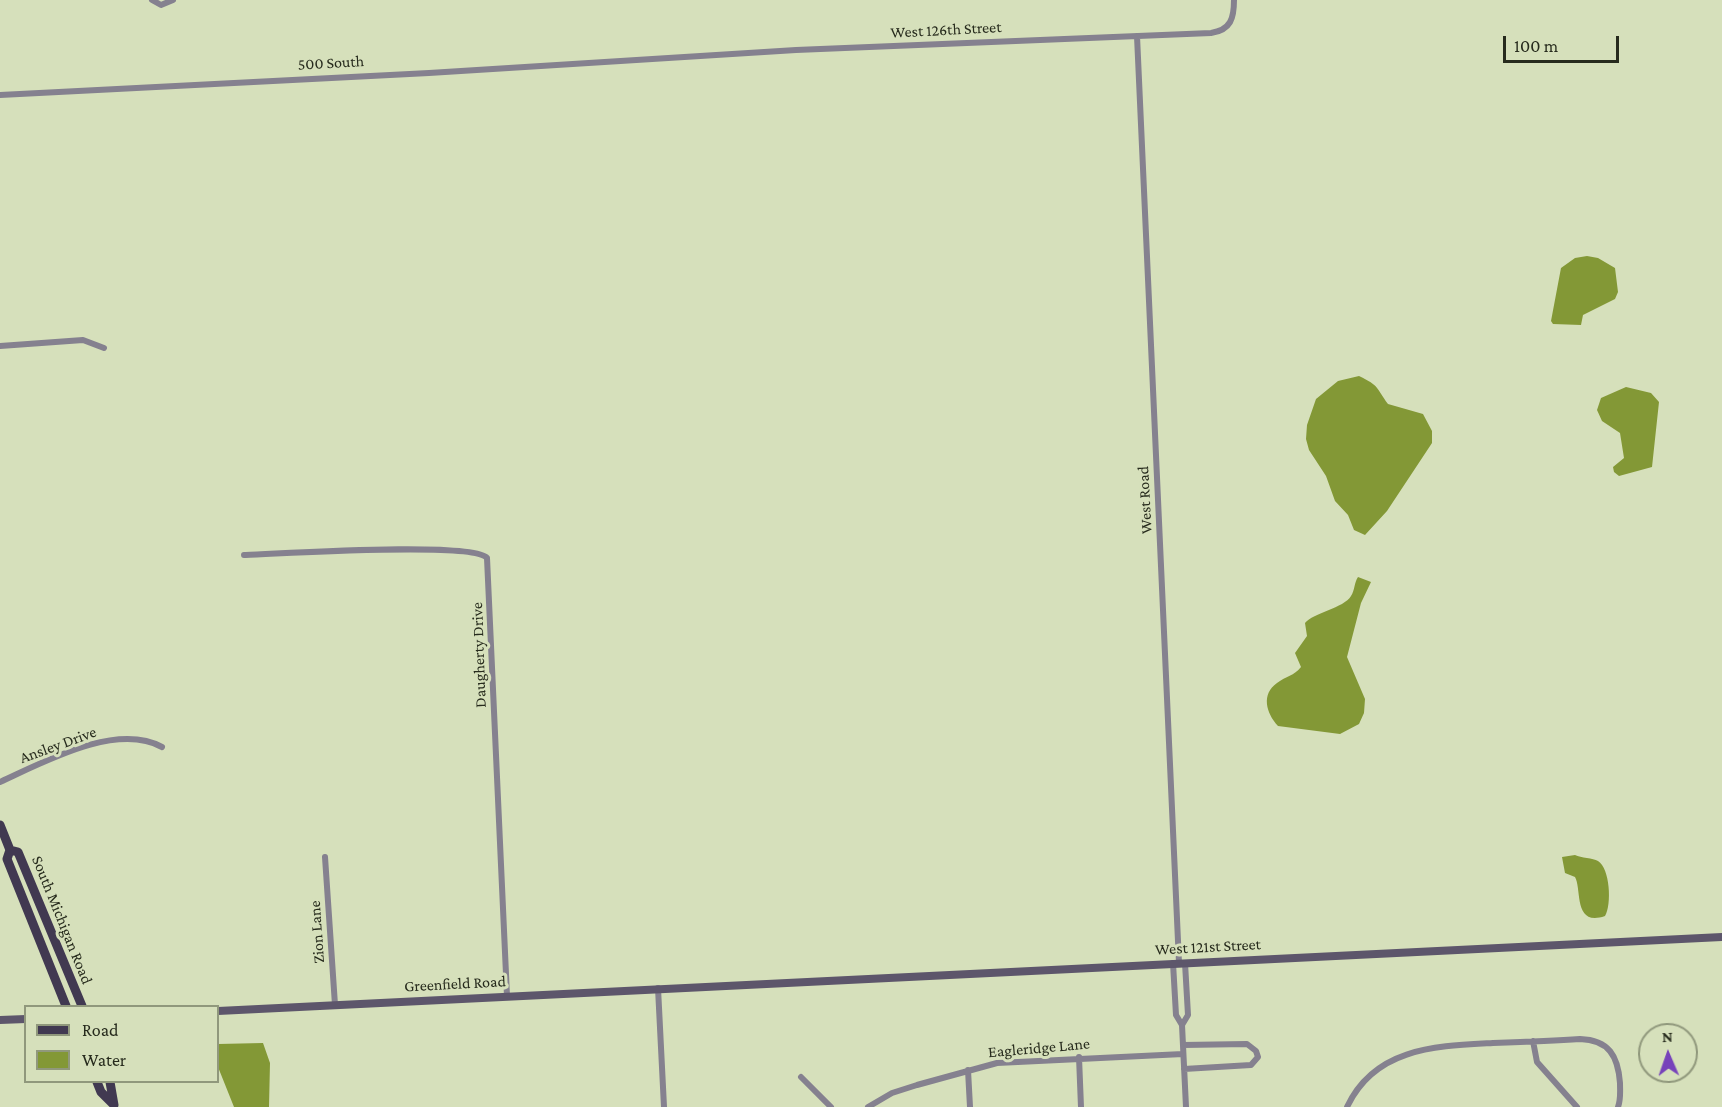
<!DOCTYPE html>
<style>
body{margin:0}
#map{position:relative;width:1722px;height:1107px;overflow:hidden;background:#d6e0bb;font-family:"Crimson Pro",serif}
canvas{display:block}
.legend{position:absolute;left:24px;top:1005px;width:195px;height:78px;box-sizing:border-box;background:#d6e0bb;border:2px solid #90987c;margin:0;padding:8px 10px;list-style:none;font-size:18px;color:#272b1d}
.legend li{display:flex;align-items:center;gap:12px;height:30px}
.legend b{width:30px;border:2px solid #90987c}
.north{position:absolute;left:1638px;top:1023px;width:60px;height:60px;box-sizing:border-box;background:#d6e0bb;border:2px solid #90987c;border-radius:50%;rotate:358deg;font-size:16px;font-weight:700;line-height:24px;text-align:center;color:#272b1d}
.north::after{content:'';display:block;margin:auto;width:21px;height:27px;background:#7743ba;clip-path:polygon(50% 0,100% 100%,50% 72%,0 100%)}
.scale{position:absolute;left:1503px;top:36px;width:116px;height:27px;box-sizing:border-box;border:3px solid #272b1d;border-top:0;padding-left:8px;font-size:18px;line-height:21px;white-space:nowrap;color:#272b1d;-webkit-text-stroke:4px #d6e0bb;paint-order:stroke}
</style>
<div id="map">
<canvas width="1722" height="1107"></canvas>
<ul class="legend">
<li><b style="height:8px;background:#413951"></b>Road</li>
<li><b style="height:16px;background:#839836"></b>Water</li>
</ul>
<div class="north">N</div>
<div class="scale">100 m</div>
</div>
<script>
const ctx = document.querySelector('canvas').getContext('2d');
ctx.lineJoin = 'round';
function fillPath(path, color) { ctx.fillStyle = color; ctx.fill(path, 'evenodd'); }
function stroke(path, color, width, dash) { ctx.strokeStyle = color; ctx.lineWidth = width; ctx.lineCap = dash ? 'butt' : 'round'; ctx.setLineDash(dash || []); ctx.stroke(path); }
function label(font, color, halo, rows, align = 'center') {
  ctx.font = font + ' "Crimson Pro",serif'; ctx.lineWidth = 6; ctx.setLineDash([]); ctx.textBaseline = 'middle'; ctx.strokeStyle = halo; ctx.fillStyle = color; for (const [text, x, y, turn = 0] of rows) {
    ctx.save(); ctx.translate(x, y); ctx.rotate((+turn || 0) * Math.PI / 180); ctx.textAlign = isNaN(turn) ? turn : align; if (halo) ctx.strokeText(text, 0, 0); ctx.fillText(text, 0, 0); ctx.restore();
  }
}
const water = new Path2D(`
 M1587 256 1598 258 1615 268 1618 292 1615 299 1583 315 1581 325 1553 324 1551 321 1561 268 1575 258Z
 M1359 376C1380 386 1376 388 1388 404L1423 414 1432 431V443L1387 511 1365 535 1354 530 1348 515 1335 501 1326 476 1309 450 1306 439 1307 425 1316 399 1338 381Z
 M1626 387 1651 393 1659 402 1652 467 1619 476 1614 472 1613 467 1624 458 1620 433 1602 421 1597 410 1601 398Z
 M1358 577 1371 582 1361 603 1347 657 1365 699 1364 713 1359 724 1340 734 1278 726C1266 713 1261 694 1277 683 1286 676 1294 676 1301 667L1295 653 1307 636 1305 623C1313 613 1344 608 1351 596 1355 590 1354 583 1358 577Z
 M1575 855C1581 858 1593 858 1598 861 1610 868 1612 905 1605 916 1573 927 1582 889 1575 877L1565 873 1562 857Z
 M263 1043 270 1063 269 1107H234L218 1067V1044Z`);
const street = new Path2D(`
 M152 0 161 5 173 0
 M1137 36 1179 963
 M0 95 429 73 796 50 1211 33C1231 30 1234 18 1234 0
 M0 346 83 340 104 348
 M244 555C277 554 473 541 487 558L507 996
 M0 782C44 762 116 722 162 747
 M325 857 335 1005
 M1173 963 1176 1015 1182 1025 1186 1107
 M658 988 664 1107
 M1182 1025 1188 1015 1185 963
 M1533 1041 1537 1062 1577 1107
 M1183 1045 1247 1044 1256 1051 1258 1057 1251 1065 1184 1069
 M1079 1057 1081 1107
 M968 1070 970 1107
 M801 1077 831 1107
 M868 1107 892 1093 917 1085 997 1063 1183 1054
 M1347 1107C1375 1047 1437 1046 1493 1043 1522 1042 1551 1041 1580 1039 1609 1040 1618 1056 1620 1083 1620 1092 1621 1099 1618 1107`);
const secondary = new Path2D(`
 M218 1011 1722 937
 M0 1020 26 1019`);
const primary = new Path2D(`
 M0 825 10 850 7 859 66 1006
 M10 850 18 852 82 1006
 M97 1082 101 1092 114 1105
 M110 1082 114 1105`);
const streetNames = [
 ["West 126th Street",946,30,-3],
 ["500 South",331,63,-3],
 ["West Road",1145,500,-93],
 ["Daugherty Drive",479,655,-92],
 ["Ansley Drive",58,745,-20],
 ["South Michigan Road",62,920,68],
 ["Zion Lane",317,932,-94],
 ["West 121st Street",1208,947,-3],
 ["Greenfield Road",455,984,-3],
 ["Eagleridge Lane",1039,1048,-5]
];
fillPath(water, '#839836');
stroke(street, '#85818f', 6);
stroke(secondary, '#5d566b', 8);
stroke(primary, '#413951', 9);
label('16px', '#272b1d', '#d6e0bb', streetNames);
</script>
